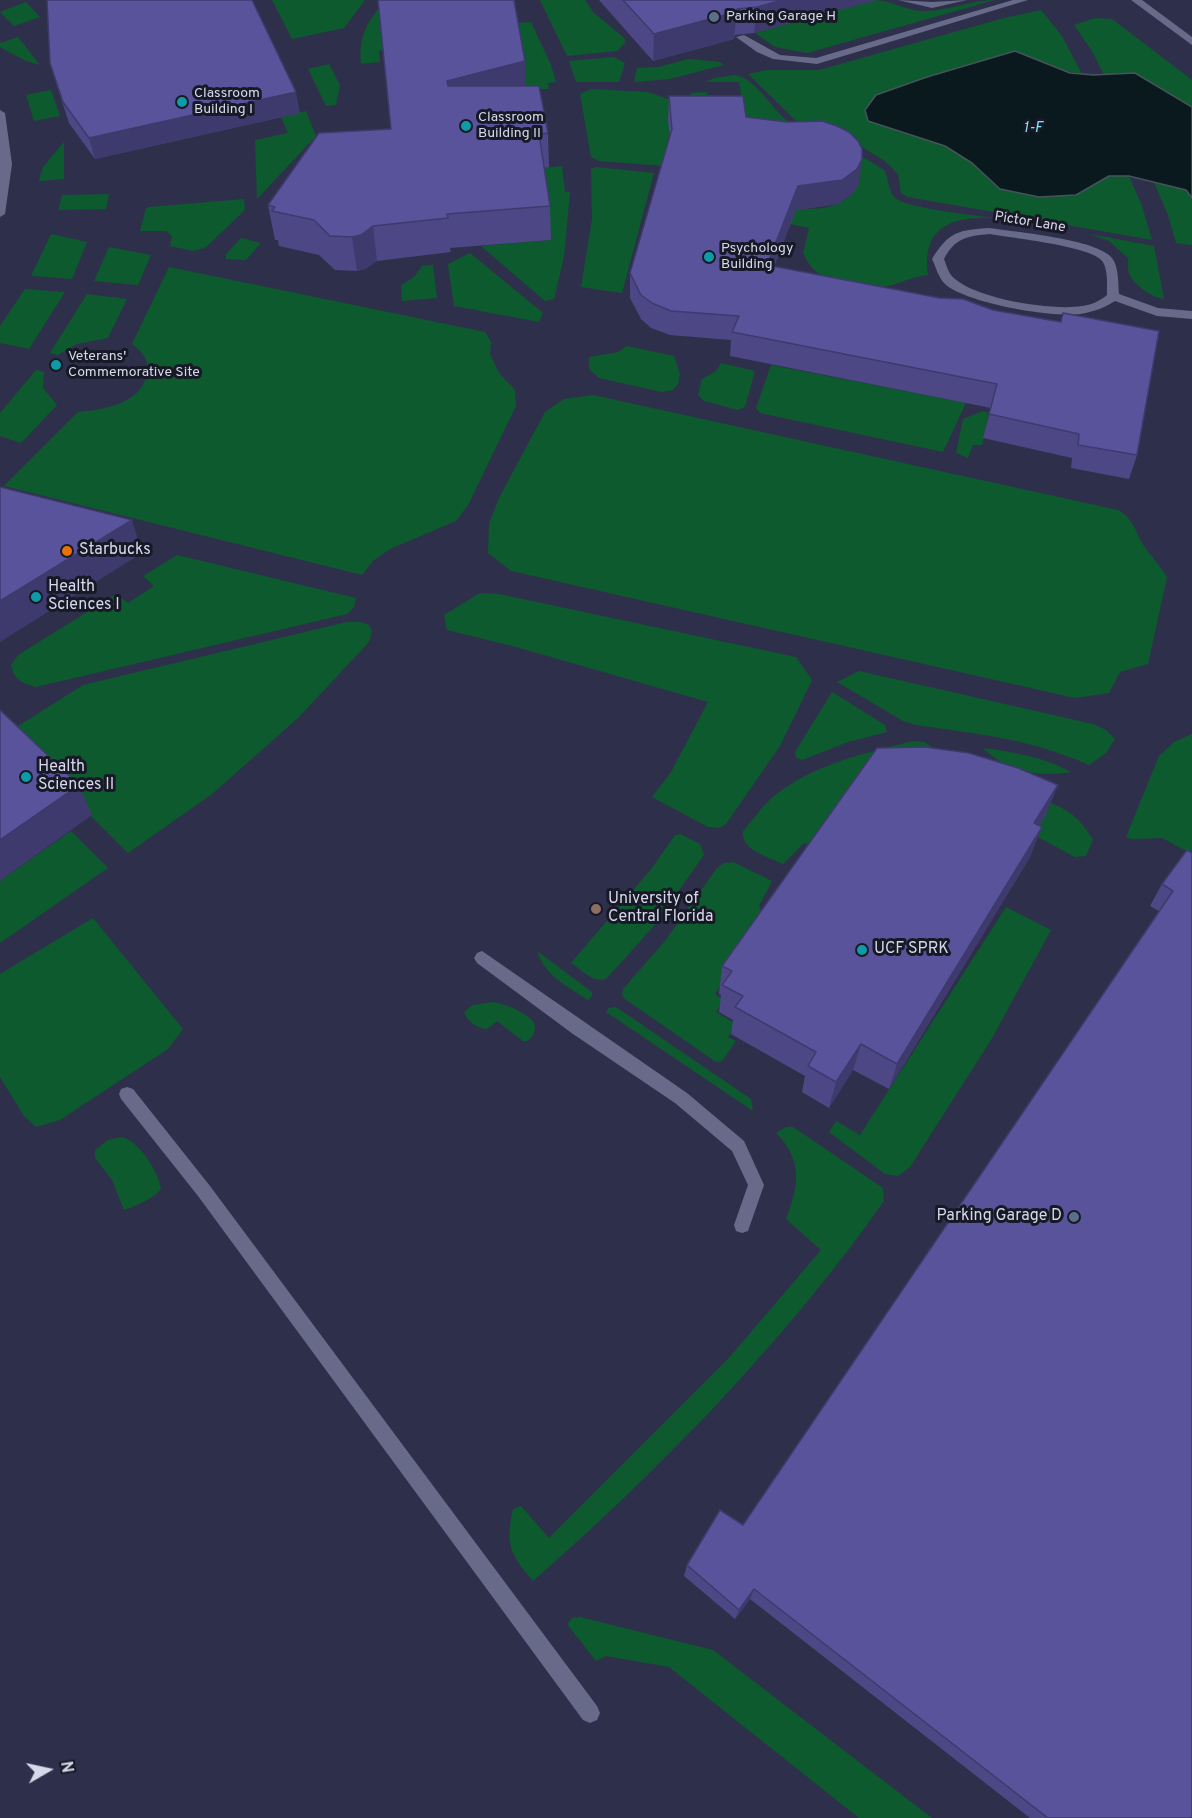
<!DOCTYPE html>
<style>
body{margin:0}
#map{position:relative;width:1192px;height:1818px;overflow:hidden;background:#2e304b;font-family:Overpass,sans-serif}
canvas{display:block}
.north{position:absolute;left:18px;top:1740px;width:60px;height:60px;-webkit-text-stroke:4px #181926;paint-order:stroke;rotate:81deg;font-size:16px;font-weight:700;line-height:24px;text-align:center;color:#d7d9eb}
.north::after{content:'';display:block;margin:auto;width:21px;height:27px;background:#d7d9eb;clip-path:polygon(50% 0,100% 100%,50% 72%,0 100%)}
</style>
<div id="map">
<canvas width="1192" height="1818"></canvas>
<div class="north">N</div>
</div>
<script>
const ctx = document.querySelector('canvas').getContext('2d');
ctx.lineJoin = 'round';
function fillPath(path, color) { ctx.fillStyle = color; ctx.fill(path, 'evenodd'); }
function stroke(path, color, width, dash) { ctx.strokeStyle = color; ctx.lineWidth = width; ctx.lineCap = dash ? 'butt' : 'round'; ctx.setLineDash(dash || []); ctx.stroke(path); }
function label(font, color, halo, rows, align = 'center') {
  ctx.font = font + ' Overpass,sans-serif'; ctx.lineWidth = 6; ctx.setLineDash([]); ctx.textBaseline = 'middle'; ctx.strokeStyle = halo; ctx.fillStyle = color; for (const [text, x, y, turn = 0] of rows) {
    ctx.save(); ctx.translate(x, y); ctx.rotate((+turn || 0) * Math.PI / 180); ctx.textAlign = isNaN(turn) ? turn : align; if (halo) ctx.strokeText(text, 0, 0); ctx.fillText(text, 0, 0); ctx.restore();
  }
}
const green = new Path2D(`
 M272 0H365L344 28 292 39Z
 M540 0H585L594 13 623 37 626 42 617 51 567 56Z
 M875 0C889 0 905 10 921 11 947 12 970 0 995 0L807 53 775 47 755 33Z
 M26 2 40 17 14 26 0 12Z
 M379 8 383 50 379 51 380 62 361 64C359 40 364 27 379 8Z
 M1041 10 1062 36 1082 74 1057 69 1015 51 927 77 876 95 868 121 945 146 972 163 1000 189 1039 197 1076 195 1109 176H1129L1142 206 1152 240 908 197 901 193 898 174 885 161 854 142 795 120 748 74 766 70H819L1004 18Z
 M1095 18 1112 19 1192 80V107L1135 73 1104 75 1092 51 1074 25Z
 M531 22 551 65 556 82 548 83 549 89H525L513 23Z
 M18 37 40 65 26 61 0 47V43Z
 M614 57 625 63 619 82H576L569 61Z
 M689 59 720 62 724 65 670 79 634 82 637 68 658 67Z
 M329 64 340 85 336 105 326 106 308 69Z
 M735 75C759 80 772 112 792 124 822 142 856 149 885 171 888 178 889 191 894 197 905 209 984 216 1004 219 960 214 920 222 928 275 913 276 902 283 888 286 878 288 869 287 860 285 834 282 815 280 803 253L809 228 790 224 796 208C818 210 837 209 853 193L698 120 690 93 707 92 708 103 742 102 739 82H706L714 78Z
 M591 89 648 92 671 100 668 148 664 166 599 161 591 157 580 94Z
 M51 90 60 116 34 121 26 95Z
 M306 111 316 136 257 199 255 140 288 133 281 117Z
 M64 142V179L40 181 39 180 43 167Z
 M562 166 565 192H570L564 257 554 299 545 301 481 246 551 240 540 168Z
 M596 167 654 173 622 293 581 287 592 219 591 169Z
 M1153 180 1186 190 1192 198V245L1176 243 1168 215Z
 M109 194 106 209 58 210 62 195Z
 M244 199 245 210 205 248 193 251 170 246 172 236 166 231H140L146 208 149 207Z
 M51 234 87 242 72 279 31 276Z
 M1090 234 1154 246 1164 299C1151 297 1134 285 1129 273 1127 268 1129 263 1128 258L1109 241Z
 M241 238 261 243 246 260 226 259V254Z
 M109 247 151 255 138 285 94 281Z
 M470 253 543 313 539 322 454 306 448 264Z
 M433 265 437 298 402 301 401 285 414 277 422 266Z
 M169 267 485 332 491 342 490 354 499 373 515 390 516 406 468 505 456 521 390 549 373 561 362 575 4 486 78 412C103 410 140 404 147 375 150 360 143 353 132 344Z
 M25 289 65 292 29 349 0 343V326Z
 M87 294 127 299 108 338 77 344 58 355 50 353Z
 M627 346 674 356 680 374 678 384 673 390 662 392 599 378 589 369V357L618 352Z
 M721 363 755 371 745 407 738 410 704 401 698 395 702 379 716 371Z
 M771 365 966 403 943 452 760 413 756 408Z
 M36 370 44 372 43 388 57 405 21 443 0 436V413Z
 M593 395 1118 510C1132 518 1134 527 1141 541 1147 552 1159 564 1167 577L1148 664 1120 672 1109 693 1075 698 511 571 488 553 489 524 499 498 545 412 564 399Z
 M983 411 989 413 982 445H973L968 458 956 453 963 419Z
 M177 555 356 598 354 607 347 614 36 687C22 683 14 680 11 665L18 655 116 594 128 603 154 586 143 576Z
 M480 593 499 594 796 657 812 680 780 746 726 824 719 828 708 827 652 797 671 772 708 702 516 647 447 630 444 615Z
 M347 622H360L369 625 372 631 369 642 298 718 212 794 128 853 7 733 83 685Z
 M859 671 1093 724 1106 730 1115 739 1106 753 1089 765C1031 739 978 734 916 725L903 721 837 682Z
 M832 692 885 725 887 732 848 742 802 760 796 758 795 752Z
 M1192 734V854L1162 838 1132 839 1126 837 1159 756 1174 742Z
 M913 741 924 742 957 762 822 842 803 844 783 864C769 857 740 850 743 831 753 820 762 806 774 796 814 764 865 753 913 741Z
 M983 748C1013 752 1044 757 1071 772 1037 777 1009 773 983 748Z
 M1035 797C1064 807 1077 813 1093 840L1086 856 1075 857 1034 835Z
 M71 831 108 868 0 943V881Z
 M680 834 700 844 704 855 652 928 607 978C595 985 582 970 571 963L652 868 675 835Z
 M733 862 772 881 759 906 764 922 715 994 724 1000 716 1012 736 1024 728 1037 736 1041 722 1061 716 1062 625 999 622 995 623 989 665 941 717 868 724 863Z
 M1006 907 1051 930 991 1040 910 1167 898 1176 885 1174 829 1132 836 1121 860 1135Z
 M93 918 183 1029 168 1049 60 1120 36 1127 24 1116 0 1077V974Z
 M537 951 592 992V996L588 1000C567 986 545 976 537 951Z
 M494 1002C504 1004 533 1014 535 1026 535 1029 534 1033 533 1036L527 1041H523L497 1021 487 1029C478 1029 467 1021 464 1012L473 1005Z
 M616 1007 751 1099 753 1111 606 1012 609 1008Z
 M786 1127H793L883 1188 884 1201C787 1339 660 1470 533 1581 510 1554 505 1545 513 1509L521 1506 549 1538 728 1359 821 1250 786 1219C799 1186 803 1160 776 1133Z
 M122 1137C140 1142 158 1171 161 1189 156 1197 134 1207 124 1210L112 1180 95 1158V1150L108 1140Z
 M580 1617 713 1650 932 1818H859L669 1667 606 1656 596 1661 567 1624 572 1618Z`);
const water = new Path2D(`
 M1015 51 1070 73 1093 75 1135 73 1192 107V198L1186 190 1129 176H1109L1076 195 1039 197 1000 189 972 163 945 146 868 121 865 110 876 95 927 77Z`);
const minor = new Path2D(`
 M898 0 932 2 967 0 932 8Z
 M1013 0H1028L817 64 773 59 757 52 736 37 744 35 780 55 816 58Z
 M1131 0H1142L1192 37V45Z
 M0 110 5 113 12 164 5 214 0 217Z
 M990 228C1015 232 1097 239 1112 258 1119 267 1118 283 1119 294L1158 308 1192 311V319L1157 316 1115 301C1104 308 1093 312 1080 314 1052 318 966 303 945 284 938 277 936 267 932 259 949 231 959 230 990 228ZM990 234C1011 238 1093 246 1103 262 1108 271 1107 285 1107 295 1100 301 1091 305 1082 306 1052 311 978 299 955 279 948 274 947 266 944 259 955 238 967 236 990 234Z
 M482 951 687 1093 744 1141 764 1185 748 1231 742 1233 736 1231 734 1225 748 1185 732 1151 675 1103 573 1034 477 963 474 958 477 953Z
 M127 1087 133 1089 210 1186 597 1706 600 1713 597 1720 590 1723 583 1720 198 1196 121 1099 119 1094 121 1089Z`);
const wall = new Path2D(`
 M599 0H876L754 33 735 35 734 39 653 61Z
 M50 63 300 113 95 159 69 123 56 83Z
 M526 86 548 133 549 167 544 168 550 206 551 240 450 248 451 252 377 261 365 269 357 271 335 270 319 255 279 246 278 240H275L268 205 391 129Z
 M669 96 746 117 859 183 853 193 838 204 796 210 774 266 1137 455 1129 479 1071 468 1072 458 983 438 991 408 730 356 731 340 670 335 651 328 641 319 630 298V273L670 138 668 120Z
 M1046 815 1039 826 1030 857 889 1089 853 1070 829 1108 802 1092 805 1076 731 1034 733 1020 719 1012 721 995 719 994 722 966Z
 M1187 850 1192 1818H1030L750 1599 735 1619 684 1576 687 1565 743 1525 1159 911 1150 906 1162 884Z`);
const shadedWall = new Path2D(`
 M782 0H876L754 33 757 7Z
 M737 9 734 39 653 61 654 34Z
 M525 61 526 95 450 116 447 81Z
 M296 92 300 113 95 159 89 138Z
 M862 159 859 183 853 193 838 204 796 210 764 289 767 265 798 186Z
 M373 226 377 261 365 269 357 271 352 237Z
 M132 520 142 553 0 642V601Z
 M79 785 92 815 0 881V840Z
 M1058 785 1046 815 1022 853 1034 823Z
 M1042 827 1030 857 889 1089 897 1064Z
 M861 1044 853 1070 829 1108 836 1082Z
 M754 1589 750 1599 735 1619 739 1610Z`);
const building = new Path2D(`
 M47 0H252L296 92 89 138 63 102 50 63Z
 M378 0H514L525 61 447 81 448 86H539L548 133 539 134 550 206 447 214 448 218 373 226 361 235 352 237 330 236 314 220 272 211 275 207 268 205 319 133 391 129Z
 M623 0H782L757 7 737 9 736 12 654 34Z
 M669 96H743L746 117 787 122 822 121 837 126 849 132 858 141 862 149V159L857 169 842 180 798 186 767 265 940 298 963 299 993 310 1061 322 1063 313 1159 331 1137 455 1078 445 1079 434 989 414 997 384 732 332 739 316 671 311 652 303 641 295 630 273 672 129Z
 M0 487 132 520 0 601Z
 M0 710 79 785 0 840Z
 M925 747 969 753 1018 768 1058 785 1034 823 1042 827 897 1064 861 1044 836 1082 808 1066 816 1052 735 1007 743 996 722 985 732 971 722 966 877 748Z
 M1187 850 1192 853V1818H1048L754 1589 739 1610 687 1565 720 1510 743 1525 1173 891 1162 884Z`);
const markers = [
 [714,17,6,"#5c6f8a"],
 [182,102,6,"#0f9aa8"],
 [466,126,6,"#0f9aa8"],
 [709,257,6,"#0f9aa8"],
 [56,365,6,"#0f9aa8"],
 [67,551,6,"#e8710a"],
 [36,597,6,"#0f9aa8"],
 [26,777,6,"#0f9aa8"],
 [596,909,6,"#8d6e63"],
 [862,950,6,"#0f9aa8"],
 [1074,1217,6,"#5c6f8a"]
];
const farPoinames = [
 ["Parking Garage H",726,17],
 ["Classroom",194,94],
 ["Building I",194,110],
 ["Classroom",478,118],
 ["Building II",478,134],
 ["Psychology",721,249],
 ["Building",721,265],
 ["Veterans'",68,357],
 ["Commemorative Site",68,373]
];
const farStreetnames = [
 ["Pictor Lane",1030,223,9]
];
const farWaternames = [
 ["1-F",1033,129]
];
const poiNames = [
 ["Starbucks",79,551],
 ["Health",48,588],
 ["Sciences I",48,606],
 ["Health",38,768],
 ["Sciences II",38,786],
 ["University of",608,900],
 ["Central Florida",608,918],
 ["UCF SPRK",874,950],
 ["Parking Garage D",1062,1217,"right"]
];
fillPath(green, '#0d5a2e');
fillPath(water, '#09191d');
stroke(water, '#47535b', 1.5);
fillPath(minor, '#686a8a');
fillPath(wall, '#4d4786');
fillPath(shadedWall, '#3e3a6d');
fillPath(building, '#59539c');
stroke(building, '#3e3a6d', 1.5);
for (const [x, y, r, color] of markers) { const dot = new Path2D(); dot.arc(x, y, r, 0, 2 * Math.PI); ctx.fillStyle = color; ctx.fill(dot); stroke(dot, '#181926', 2); }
label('14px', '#d7d9eb', '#181926', farPoinames, 'left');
label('14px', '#d7d9eb', '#181926', farStreetnames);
label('italic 15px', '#8ce1f5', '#181926', farWaternames);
label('16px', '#d7d9eb', '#181926', poiNames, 'left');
</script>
